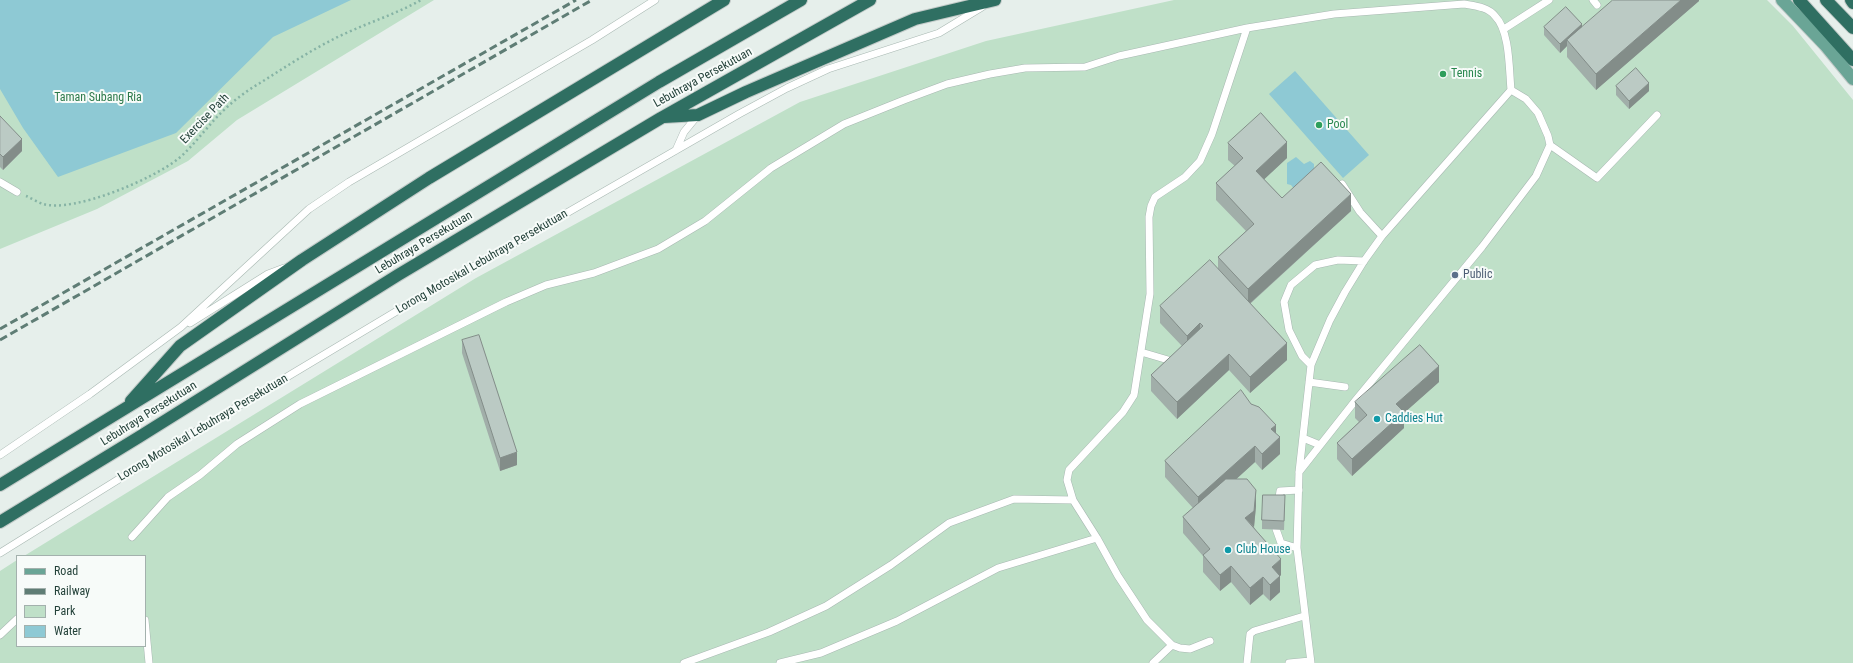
<!DOCTYPE html>
<style>
body{margin:0}
#map{position:relative;width:1853px;height:663px;overflow:hidden;background:#e6efeb;font-family:"Roboto Condensed",sans-serif}
canvas{display:block}
.legend{position:absolute;left:16px;top:555px;width:130px;height:92px;box-sizing:border-box;background:#f7fbf9;border:1px solid #a3b1ad;margin:0;padding:5px 7px;list-style:none;font-size:12px;color:#24423a}
.legend li{display:flex;align-items:center;gap:8px;height:20px}
.legend b{width:20px;border:1px solid #a3b1ad}
</style>
<div id="map">
<canvas width="1853" height="663"></canvas>
<ul class="legend">
<li><b style="height:5px;background:#6aa596"></b>Road</li>
<li><b style="height:5px;background:#5f7d75"></b>Railway</li>
<li><b style="height:11px;background:#bfe0c8"></b>Park</li>
<li><b style="height:11px;background:#8ec9d4"></b>Water</li>
</ul>
</div>
<script>
const ctx = document.querySelector('canvas').getContext('2d');
ctx.lineJoin = 'round';
function fillPath(path, color) { ctx.fillStyle = color; ctx.fill(path, 'evenodd'); }
function stroke(path, color, width, dash) { ctx.strokeStyle = color; ctx.lineWidth = width; ctx.lineCap = dash ? 'butt' : 'round'; ctx.setLineDash(dash || []); ctx.stroke(path); }
function label(font, color, halo, rows, align = 'center') {
  ctx.font = font + ' "Roboto Condensed",sans-serif'; ctx.lineWidth = 4; ctx.setLineDash([]); ctx.textBaseline = 'middle'; ctx.strokeStyle = halo; ctx.fillStyle = color; for (const [text, x, y, turn = 0] of rows) {
    ctx.save(); ctx.translate(x, y); ctx.rotate((+turn || 0) * Math.PI / 180); ctx.textAlign = isNaN(turn) ? turn : align; if (halo) ctx.strokeText(text, 0, 0); ctx.fillText(text, 0, 0); ctx.restore();
  }
}
const green = new Path2D(`
 M0 0H434L237 120 188 161 97 209 0 249Z
 M1174 0H1767L1793 26 1853 100V663H0V571L17 560V646H145V556H24L476 278 800 102 986 41Z`);
const water = new Path2D(`
 M0 0H351L273 37 176 133 58 177 23 128 0 89Z
 M1295 71 1369 155 1343 178 1269 94Z
 M1296 157 1304 164 1310 161 1314 164V170L1296 191 1291 185 1287 184V163Z`);
const path = new Path2D(`
 M26 196C31 198 37 202 43 204 74 213 153 179 178 159 190 149 199 137 209 126 223 109 241 94 260 83 287 66 314 48 344 34 370 22 396 14 421 0`);
const lane = new Path2D(`
 M1593 0 1597 5
 M1504 29 1549 0
 M1550 145 1597 178 1657 115
 M676 150 684 132 698 115
 M0 182 17 192
 M1342 184 1360 212 1382 236
 M190 323 268 274 284 268
 M1141 352 1175 362
 M1311 365 1302 356 1289 330 1284 302 1291 285 1315 265 1338 260 1364 261
 M1309 382 1345 387
 M1303 438 1320 445
 M0 455 90 394 181 327 309 209 349 182 592 40 655 0
 M1299 472 1355 401 1482 247 1536 176 1550 145 1548 136 1538 113 1526 99 1511 90
 M1278 504 1280 491 1299 490
 M1276 529 1281 543 1297 548
 M132 537 168 497 200 475 237 444 300 404 506 302 546 285 594 273 658 249 705 221 771 168 844 124 904 100 947 84 990 74 1025 68 1085 67 1119 56 1247 28 1334 14 1464 4C1475 6 1488 7 1495 16 1510 31 1509 69 1511 90L1382 236 1364 261 1345 292 1330 320 1311 365 1299 472 1297 548 1311 663
 M0 553 185 438 417 299 739 114 787 88 828 69 939 33 982 7
 M145 620 149 663
 M0 635 17 619
 M1210 641 1190 649 1180 648 1172 645 1147 620 1118 576 1097 538 1073 500 1067 480 1069 470 1123 412 1134 395 1150 294 1149 217 1151 206 1155 197 1185 177 1200 161 1212 134 1247 28
 M684 663 769 632 826 606 891 565 949 523 1014 499 1073 500
 M780 663 821 653 897 621 998 568 1097 538
 M1153 663 1172 645
 M1247 663 1250 634 1254 631 1304 616
 M1289 663 1310 661`);
const primary = new Path2D(`
 M1782 0 1825 45 1853 79`);
const highway = new Path2D(`
 M1799 0 1853 60
 M1826 0 1853 28
 M1851 0 1853 3
 M664 117 698 115 746 92 915 19 995 0
 M131 401 180 346 302 260 429 178 724 0
 M0 485 659 82 801 0
 M0 522 139 437 398 275 661 118 870 0`);
const rail = new Path2D(`
 M0 329 576 0
 M0 340 592 0`);
const wall = new Path2D(`
 M1699 0V1L1596 90 1567 57V46L1560 53 1544 35V27H1582Z
 M1616 86 1649 91 1629 109 1616 95Z
 M0 116 22 151 3 170 0 167Z
 M1228 143 1287 158 1264 179 1282 198 1351 211 1250 304 1287 360 1250 393 1229 370 1177 419 1151 391V375L1182 346 1160 323V306L1218 269V257L1246 231 1216 200V183L1235 166 1228 160Z
 M462 340 517 465 500 471 462 353Z
 M1439 382 1404 413V428L1352 476 1337 459V443L1359 422 1355 418V402Z
 M1251 404 1276 433 1280 454 1262 470 1255 462 1236 479 1256 506 1254 527 1281 575 1280 576V592L1270 601 1263 594 1250 605 1231 582 1220 591 1203 572V556L1183 533V517L1193 508 1165 477V461Z
 M1285 504 1284 530 1262 529V520Z`);
const shadedWall = new Path2D(`
 M1681 0H1699V1L1596 90V74Z
 M1582 24V33L1567 40V46L1560 53V44Z
 M1649 83V91L1629 109V101Z
 M22 139V151L3 170V157Z
 M1287 142V158L1256 187V171Z
 M1351 194V211L1248 305V289Z
 M1200 323V339L1187 352V336Z
 M1287 343V360L1250 393V377Z
 M1229 354V370L1177 419V402Z
 M1439 366V382L1404 413V428L1352 476V459L1396 404Z
 M1276 425V441L1271 429Z
 M1280 437V454L1262 470V454Z
 M1255 446V462L1198 514V497Z
 M517 452V465L500 471V458Z
 M1256 490V506L1254 527 1245 518Z
 M1281 559V575L1280 576V592L1270 601V585L1272 567Z
 M1231 566V582L1220 591V575Z
 M1263 577V594L1250 605V588Z`);
const building = new Path2D(`
 M1613 0H1681L1596 74 1567 40Z
 M1566 7 1582 24 1560 44 1544 27Z
 M1636 68 1649 83 1629 101 1616 86Z
 M1261 113 1287 142 1256 171 1282 198 1321 162 1351 194 1248 289 1218 257 1254 224 1216 183 1243 158 1228 143Z
 M0 116 22 139 3 157 0 154Z
 M1210 260 1287 343 1250 377 1229 354 1177 402 1151 375 1203 326 1200 323 1187 336 1160 306Z
 M479 335 517 452 500 458 462 340Z
 M1420 345 1439 366 1396 404 1404 412 1352 459 1337 443 1367 415 1355 402Z
 M1241 390 1251 404 1259 407 1276 425 1271 429 1280 437 1262 454 1255 446 1198 497 1165 461Z
 M1226 479H1247L1256 490 1254 511 1245 518 1281 559 1272 567 1280 576 1270 585 1263 577 1250 588 1231 566 1220 575 1203 555 1210 549 1183 517Z
 M1263 495H1285L1284 521 1262 520Z`);
const markers = [
 [1443,74,4,"#2e9e5b"],
 [1319,125,4,"#2e9e5b"],
 [1455,275,4,"#5c6f8a"],
 [1377,419,4,"#0f9aa8"],
 [1228,550,4,"#0f9aa8"]
];
const leisureNames = [
 ["Tennis",1451,74],
 ["Pool",1327,125]
];
const streetNames = [
 ["Lebuhraya Persekutuan",703,78,-29],
 ["Exercise Path",205,119,-46],
 ["Lebuhraya Persekutuan",424,243,-31],
 ["Lorong Motosikal Lebuhraya Persekutuan",482,262,-30],
 ["Lebuhraya Persekutuan",149,414,-32],
 ["Lorong Motosikal Lebuhraya Persekutuan",203,428,-31]
];
const parkNames = [
 ["Taman Subang Ria",98,98]
];
const serviceNames = [
 ["Public",1463,275]
];
const cultureNames = [
 ["Caddies Hut",1385,419],
 ["Club House",1236,550]
];
fillPath(green, '#bfe0c8');
fillPath(water, '#8ec9d4');
stroke(lane, '#a8b8b2', 8);
stroke(primary, '#c2cac8', 14);
stroke(highway, '#c2cac8', 14);
stroke(path, '#86b3a5', 2.5, [2, 3]);
stroke(lane, '#fff', 7);
stroke(primary, '#6aa596', 12);
stroke(highway, '#2f6f62', 12);
stroke(rail, '#5f7d75', 3, [8, 4]);
fillPath(wall, '#a1aea9');
fillPath(shadedWall, '#838d89');
fillPath(building, '#bbcac4');
stroke(building, '#838d89', 1);
for (const [x, y, r, color] of markers) { const dot = new Path2D(); dot.arc(x, y, r, 0, 2 * Math.PI); ctx.fillStyle = color; ctx.fill(dot); stroke(dot, '#f7fbf9', 1.5); }
label('12px', '#27864d', '#f7fbf9', leisureNames, 'left');
label('12px', '#24423a', '#f7fbf9', streetNames);
label('12px', '#2d7a4b', '#f7fbf9', parkNames);
label('12px', '#4e5e75', '#f7fbf9', serviceNames, 'left');
label('12px', '#0d838f', '#f7fbf9', cultureNames, 'left');
</script>
